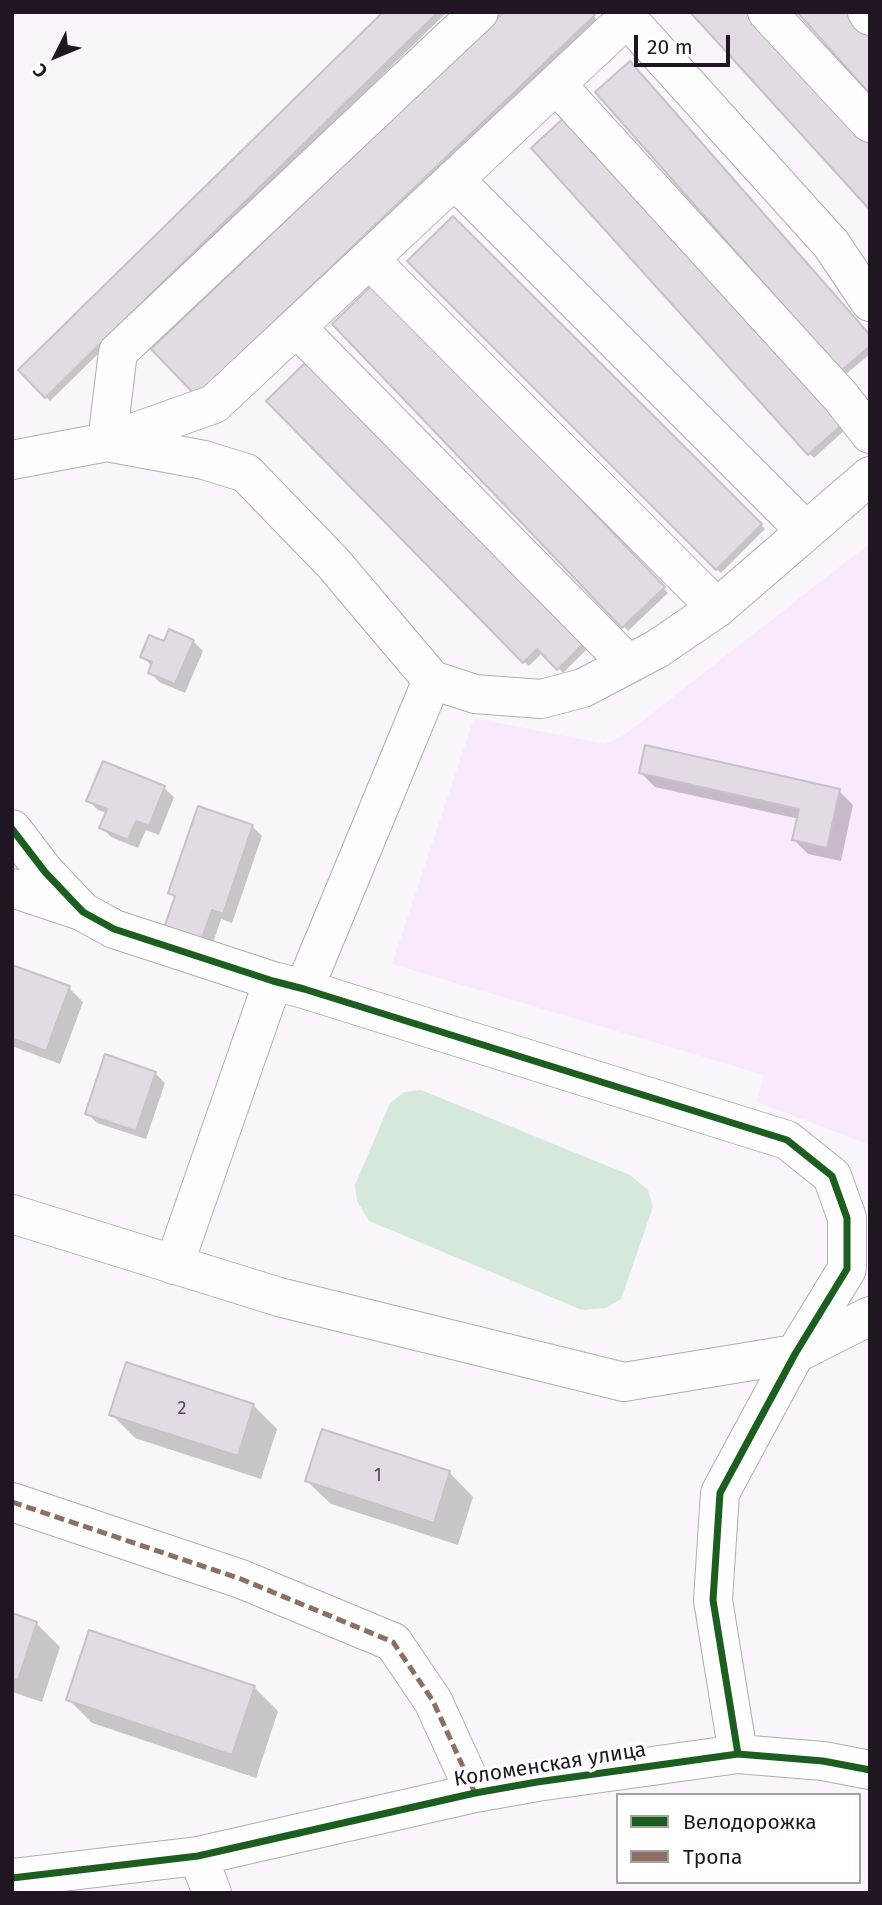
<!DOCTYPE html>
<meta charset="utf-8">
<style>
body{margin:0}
#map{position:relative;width:882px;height:1905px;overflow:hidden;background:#faf5fb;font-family:"Fira Sans",sans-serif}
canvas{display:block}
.frame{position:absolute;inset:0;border:14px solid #1f1621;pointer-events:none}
.legend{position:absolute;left:616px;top:1793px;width:245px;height:91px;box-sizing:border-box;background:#fff;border:2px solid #a5a2a6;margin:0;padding:9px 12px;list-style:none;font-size:21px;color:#1f1621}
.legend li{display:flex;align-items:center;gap:14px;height:35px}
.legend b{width:35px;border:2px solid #a5a2a6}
.north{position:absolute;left:21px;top:21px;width:70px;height:70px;-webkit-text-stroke:5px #fff;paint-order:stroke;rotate:227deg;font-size:19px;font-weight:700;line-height:28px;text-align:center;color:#1f1621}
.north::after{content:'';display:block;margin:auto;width:24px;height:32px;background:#1f1621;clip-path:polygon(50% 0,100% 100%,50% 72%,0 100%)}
.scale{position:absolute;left:634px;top:35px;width:96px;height:32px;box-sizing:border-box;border:4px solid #1f1621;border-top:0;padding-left:9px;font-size:21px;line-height:24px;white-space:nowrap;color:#1f1621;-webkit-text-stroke:5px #fff;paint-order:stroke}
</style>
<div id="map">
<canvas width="882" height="1905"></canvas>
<div class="frame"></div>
<ul class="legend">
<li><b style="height:9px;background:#1b5e20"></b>Велодорожка</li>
<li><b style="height:9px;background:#8d6e63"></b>Тропа</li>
</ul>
<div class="north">С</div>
<div class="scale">20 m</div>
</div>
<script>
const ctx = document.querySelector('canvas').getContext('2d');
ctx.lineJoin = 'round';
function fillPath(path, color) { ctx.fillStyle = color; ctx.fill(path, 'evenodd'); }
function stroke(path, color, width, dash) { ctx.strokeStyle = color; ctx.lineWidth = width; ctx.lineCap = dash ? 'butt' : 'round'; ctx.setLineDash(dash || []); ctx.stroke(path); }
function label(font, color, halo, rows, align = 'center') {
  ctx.font = font + ' "Fira Sans",sans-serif'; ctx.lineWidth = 7; ctx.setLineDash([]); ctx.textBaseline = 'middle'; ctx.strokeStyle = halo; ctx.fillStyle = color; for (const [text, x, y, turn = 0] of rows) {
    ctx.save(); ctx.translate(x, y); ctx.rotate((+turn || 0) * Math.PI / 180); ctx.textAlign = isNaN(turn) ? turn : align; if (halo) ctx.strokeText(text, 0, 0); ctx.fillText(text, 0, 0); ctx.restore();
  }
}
const built = new Path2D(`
 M870 543V1145L757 1102 764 1075 392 964 474 718 605 744 627 733Z`);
const green = new Path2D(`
 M421 1090 630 1175 648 1190 653 1207 621 1299 606 1308 582 1310 369 1221 357 1201 355 1185 390 1103 404 1092Z`);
const shadow = new Path2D(`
 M386 12H447L50 401 21 370Z
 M590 12 598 21 202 400 154 349Z
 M598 92 870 337V354L846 374Z
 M533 148 847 428 814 458Z
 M453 218 765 529 721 573 410 261Z
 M374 286 668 593 628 631 334 324Z
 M268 401 588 648 563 673 543 652 529 666Z
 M193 641 203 651 185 693 159 682 150 672 152 666 142 656 165 643Z
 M104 763 164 788 174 797 159 835 146 830 138 848 111 837 101 827 107 813 98 810 88 800Z
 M641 773 839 791 853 805 841 861 808 854 794 840 799 819 655 787Z
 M252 826 262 836 232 923 221 919 211 949 166 928 176 899 170 893Z
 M12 967 69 988 83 1002 60 1064 12 1046Z
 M155 1073 165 1083 146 1139 97 1123 87 1113Z
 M253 1405 277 1429 261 1479 135 1438 111 1414Z
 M323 1432 450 1473 473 1497 458 1545 331 1504 307 1481Z
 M12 1615 36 1623 60 1647 42 1702 12 1692Z
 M254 1687 278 1711 256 1778 92 1723 68 1699Z`);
const building = new Path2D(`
 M383 12H438L45 398 18 370Z
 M504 12H592L595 15 196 396 151 349Z
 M690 12H754L870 140V210Z
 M797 12H855L870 29V94Z
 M630 61 870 335V346L841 371 595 92Z
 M567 115 844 423 808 455 531 148Z
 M453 216 762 524 716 570 407 261Z
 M374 283 665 587 622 628 332 324Z
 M308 360 585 642 557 670 537 649 523 663 266 401Z
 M169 629 194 640 175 684 148 673 152 662 140 657 149 635 164 641Z
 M645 745 840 789 827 848 792 840 799 809 639 773Z
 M103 761 165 786 149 826 136 821 128 840 99 828 107 809 86 801Z
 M198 806 253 825 223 914 212 910 201 941 164 928 175 896 168 893Z
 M12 965 70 986 46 1051 12 1038Z
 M105 1054 156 1072 136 1131 85 1114Z
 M126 1362 254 1404 238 1456 109 1415Z
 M322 1429 450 1471 434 1523 305 1481Z
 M12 1613 37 1622 18 1680 12 1678Z
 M89 1630 255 1686 232 1755 66 1700Z`);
const minor = new Path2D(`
 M479 12 118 352 107 442 214 404 627 18 626 12
 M767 12 870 123
 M867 12 870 16
 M627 18 831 244 870 302
 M556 84 841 397 870 434
 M454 179 805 530
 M369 259 717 608
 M296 327 628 664
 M12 460 107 442 204 460 246 473 334 564 432 680 475 694 541 699 583 688 657 649 717 608 870 476
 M12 829 45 872 83 912 114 929 273 981 304 989 787 1140 832 1176 847 1218V1269L795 1354 720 1493 713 1600 738 1754
 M12 888 78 910
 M304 989 432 680
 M12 1214 279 1297 624 1382 795 1354 870 1316
 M174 1265 273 981
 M12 1502 241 1579 393 1642 433 1701 475 1793
 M198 1856 212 1893
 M12 1878 198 1856 475 1793 537 1782 738 1754 823 1761 870 1770`);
const quiet = new Path2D(`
 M12 1502 241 1579 393 1642 433 1701 475 1793`);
const cycleway = new Path2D(`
 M12 829 45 872 83 912 114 929 273 981 304 989 787 1140 832 1176 847 1218V1269L795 1354 720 1493 713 1600 738 1754
 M12 1878 198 1856 475 1793 537 1782 738 1754 823 1761 870 1770`);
const numberNames = [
 ["2",182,1409],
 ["1",378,1476]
];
const streetNames = [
 ["Коломенская улица",550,1765,-9]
];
fillPath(built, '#f8e9fc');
fillPath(green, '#d4e9dc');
fillPath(shadow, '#0003');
fillPath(building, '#e3dbe4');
stroke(building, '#c8c1ca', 2);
stroke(minor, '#b2acb4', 40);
stroke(minor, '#fefefe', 38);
stroke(quiet, '#8d6e63', 5, [10, 5]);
stroke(cycleway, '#1b5e20', 7);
label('18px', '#524954', null, numberNames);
label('21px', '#1f1621', '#fff', streetNames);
</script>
